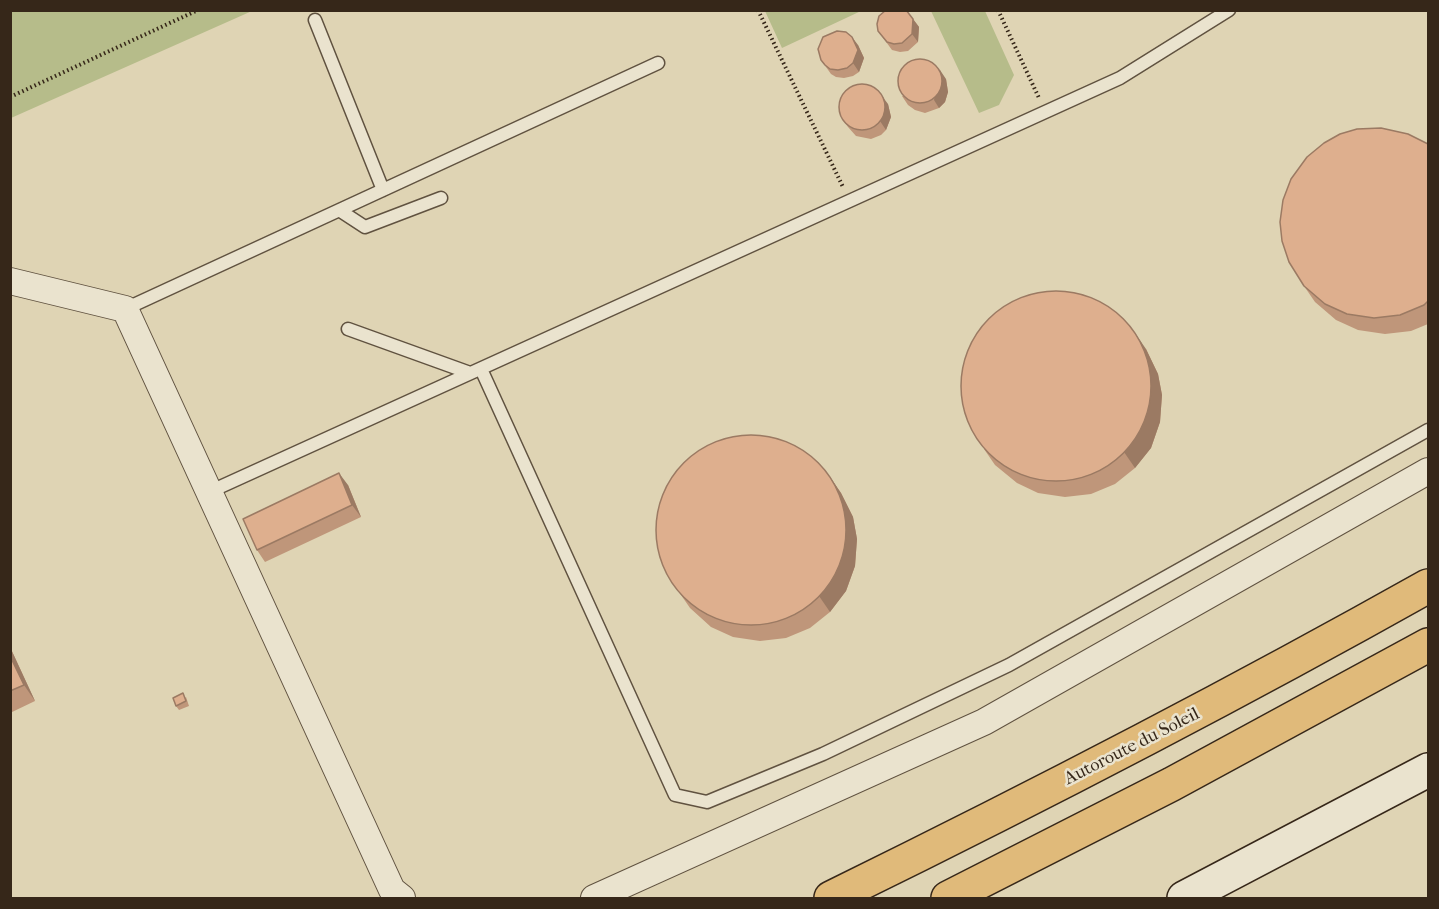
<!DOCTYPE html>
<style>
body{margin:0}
#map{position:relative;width:1439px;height:909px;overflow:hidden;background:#dfd4b4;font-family:"IM FELL French Canon",serif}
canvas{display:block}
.frame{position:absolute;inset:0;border:12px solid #362719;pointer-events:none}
</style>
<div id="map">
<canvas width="1439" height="909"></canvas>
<div class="frame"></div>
</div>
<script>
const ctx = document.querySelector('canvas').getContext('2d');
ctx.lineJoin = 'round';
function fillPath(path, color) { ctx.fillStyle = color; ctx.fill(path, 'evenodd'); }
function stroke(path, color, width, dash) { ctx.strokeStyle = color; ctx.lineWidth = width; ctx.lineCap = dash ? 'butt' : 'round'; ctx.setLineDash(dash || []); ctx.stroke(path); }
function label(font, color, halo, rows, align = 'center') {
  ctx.font = font + ' "IM FELL French Canon",serif'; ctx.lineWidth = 5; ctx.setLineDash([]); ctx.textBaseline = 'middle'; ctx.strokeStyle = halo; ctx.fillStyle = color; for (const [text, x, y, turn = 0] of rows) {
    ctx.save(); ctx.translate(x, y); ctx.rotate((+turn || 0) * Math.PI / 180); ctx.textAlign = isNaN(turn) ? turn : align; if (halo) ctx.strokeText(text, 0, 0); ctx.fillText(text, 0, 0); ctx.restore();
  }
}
const green = new Path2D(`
 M11 10H252V11L11 118Z
 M765 11H861L782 48Z
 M931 11H985L1014 75 999 105 979 113Z`);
const path = new Path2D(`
 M758 10 843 187
 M998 10 1039 98
 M10 97 198 10`);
const service = new Path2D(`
 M315 20 383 190
 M339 210 365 227 441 198
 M125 309 658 63
 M348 329 470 373
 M481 369 675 795 707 802 823 754 1009 665 1428 430
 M209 492 1120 78 1229 10`);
const minor = new Path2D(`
 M10 281 125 309 392 890 402 898
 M594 898 984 722 1428 471`);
const secondary = new Path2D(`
 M1184 898 1428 770`);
const motorway = new Path2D(`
 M831 898C1033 799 1232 696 1428 586
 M948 898 1172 784 1428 645`);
const wall = new Path2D(`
 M913 19 919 27 918 42 908 51 900 52 892 50 878 31Z
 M858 45 864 58 859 72 853 76 844 78 836 77 831 74 821 60Z
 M946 79 948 92 945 102 939 108 925 113 915 110 908 105 902 96Z
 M888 104 891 117 886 130 881 135 871 139 856 136 848 127 842 119Z
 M1428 144V324L1411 331 1385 334 1358 330 1336 320 1315 302 1304 286Z
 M1146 349 1158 374 1162 395 1160 422 1151 448 1135 468 1115 484 1091 494 1065 497 1038 493 1017 483 995 465 984 449Z
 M830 477 841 493 853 517 857 539 855 566 846 591 830 612 810 628 786 638 760 641 733 637 711 627 690 608 679 592Z
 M348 485 361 517 265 562 257 550Z
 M10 647 35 701 10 713Z
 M186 697 189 706 179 710 176 706Z`);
const shadedWall = new Path2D(`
 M913 19 919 27 918 42 912 34Z
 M852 37 858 45 864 58 859 72 853 63Z
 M940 70 946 79 948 92 945 102 939 108 934 100Z
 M882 96 888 104 891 117 886 130 880 121Z
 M1135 333 1146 349 1158 374 1162 395 1160 422 1151 448 1135 468 1124 452Z
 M339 473 348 485 361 517 352 505Z
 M830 477 841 493 853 517 857 539 855 566 846 591 830 612 819 596Z
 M10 647 35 701 24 685 10 656Z`);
const building = new Path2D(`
 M886 10H906L913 19 912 34 902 43 894 44 887 42 878 31 877 24 879 16Z
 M837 31 846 32 852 37 858 50 853 63 847 68 838 70 830 69 825 65 821 60 818 49 823 37Z
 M898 81a22 22 0 1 1 44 0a22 22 0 1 1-44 0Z
 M839 107a23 23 0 1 1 46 0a23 23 0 1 1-46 0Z
 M1381 128 1408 134 1428 144V301L1424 305 1400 315 1374 318 1347 314 1325 304 1304 286 1289 262 1282 241 1280 222 1283 200 1291 179 1307 157 1324 143 1340 134 1357 129Z
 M961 386a95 95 0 1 1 190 0a95 95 0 1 1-190 0Z
 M656 530a95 95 0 1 1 190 0a95 95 0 1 1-190 0Z
 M339 473 352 505 257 550 243 519Z
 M10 656 24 685 10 691Z
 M183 693 186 701 176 706 173 698Z`);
const streetNames = [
 ["Autoroute du Soleil",1132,747,-27]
];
fillPath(green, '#b6bc8a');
stroke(service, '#605240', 15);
stroke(minor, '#605240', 28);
stroke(secondary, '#362719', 36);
stroke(motorway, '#362719', 36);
stroke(path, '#362719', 4, [1.5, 3]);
stroke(service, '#eae3ce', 12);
stroke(minor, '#eae3ce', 26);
stroke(secondary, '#eae3ce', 33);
stroke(motorway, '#e0ba7a', 33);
fillPath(wall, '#bf967a');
fillPath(shadedWall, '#9b7a63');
fillPath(building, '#deaf8e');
stroke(building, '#9b7a63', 1.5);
label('18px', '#362719', '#eae3ce', streetNames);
</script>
